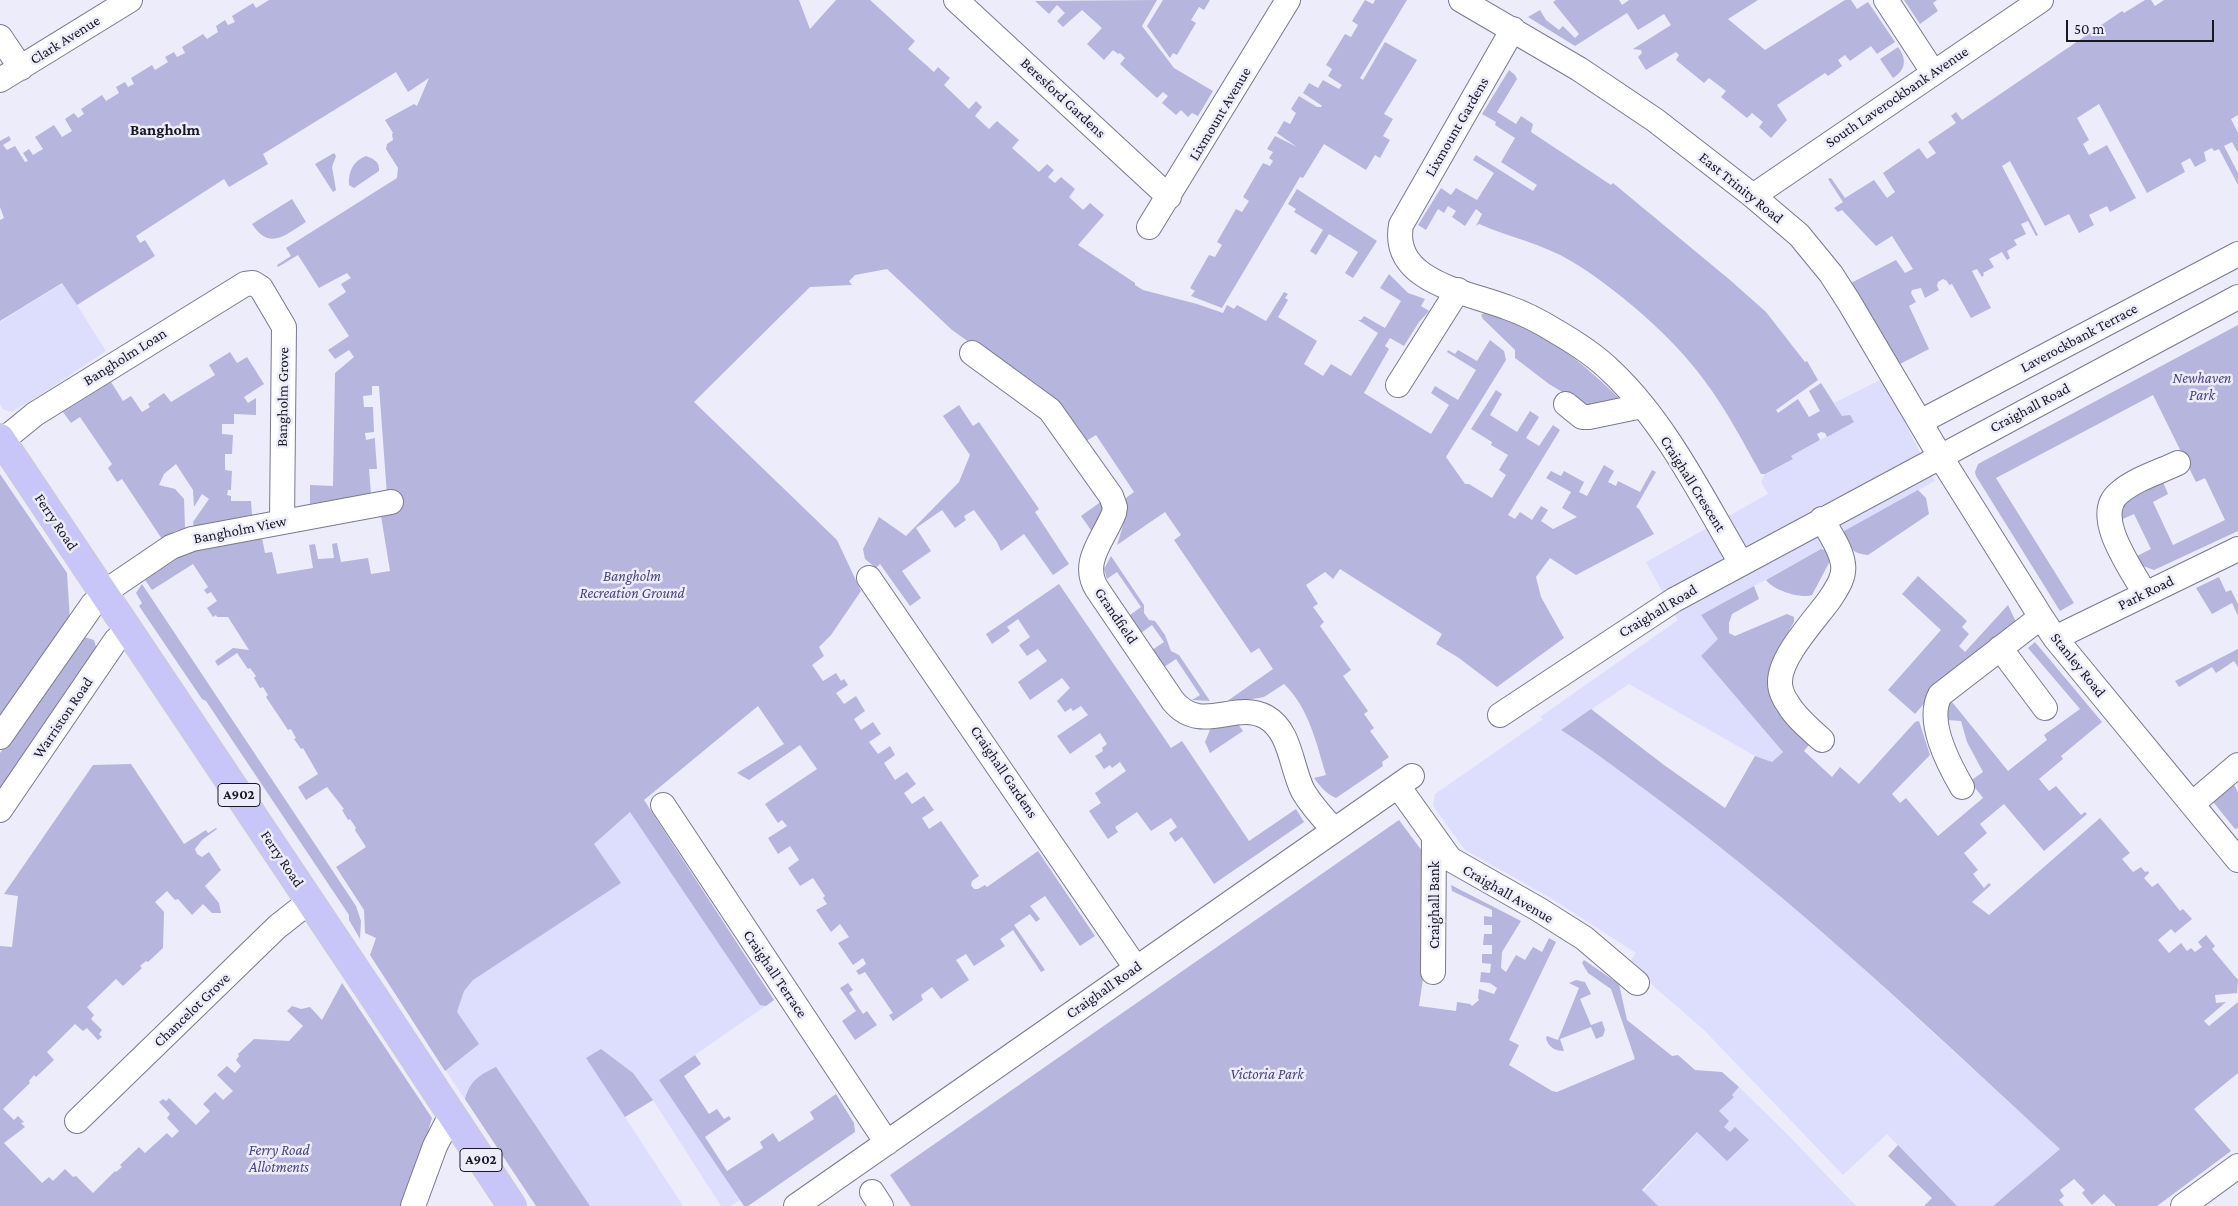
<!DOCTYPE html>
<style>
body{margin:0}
#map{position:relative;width:2238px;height:1206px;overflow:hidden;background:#ececfb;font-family:"Crimson Pro",serif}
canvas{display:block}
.scale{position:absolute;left:2066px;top:20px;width:148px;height:22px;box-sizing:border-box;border:2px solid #181821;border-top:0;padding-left:6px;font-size:15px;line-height:18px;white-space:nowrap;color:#181821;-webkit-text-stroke:4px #ececfb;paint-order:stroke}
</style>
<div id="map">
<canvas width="2238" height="1206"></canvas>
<div class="scale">50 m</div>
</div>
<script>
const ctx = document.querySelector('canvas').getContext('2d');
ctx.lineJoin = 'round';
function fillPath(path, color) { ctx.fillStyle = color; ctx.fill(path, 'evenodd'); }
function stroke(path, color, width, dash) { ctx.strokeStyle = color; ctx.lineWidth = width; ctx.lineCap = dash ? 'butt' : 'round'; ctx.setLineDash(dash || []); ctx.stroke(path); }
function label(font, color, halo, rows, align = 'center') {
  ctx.font = font + ' "Crimson Pro",serif'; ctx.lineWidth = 5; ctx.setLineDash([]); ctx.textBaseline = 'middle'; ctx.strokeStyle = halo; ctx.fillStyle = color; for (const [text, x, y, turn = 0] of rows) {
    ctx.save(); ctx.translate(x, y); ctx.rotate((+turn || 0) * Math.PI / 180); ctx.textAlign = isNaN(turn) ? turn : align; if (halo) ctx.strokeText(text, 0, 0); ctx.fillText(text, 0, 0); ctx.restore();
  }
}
const built = new Path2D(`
 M63 283 106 351 45 392 12 412 4 410 0 404V322Z
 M1882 379 1935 481 1844 531 1821 549 1702 615 1719 639 1701 656 1783 752 1772 762 1755 756 1629 684 1561 730 1604 759 1724 848 1816 925 2060 1149 1993 1206H1957L1887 1134 1843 1175 1704 1030 1628 964 1636 953 1549 897 1465 850 1433 806 1435 794 1543 719 1540 717 1678 620 1646 562 1768 494 1761 482 1765 474 1793 459 1791 456 1853 422 1842 416 1834 403Z
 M644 800 774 1000 659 1080 740 1200 730 1206H721L653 1100 625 1117 683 1206H536L434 1053 441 976Z
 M1739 1087 1789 1136 1856 1206H1630Z`);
const green = new Path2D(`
 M269 0H799L810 29 836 0H870L915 41 908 49 934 72 938 67 950 78 944 85 969 109 976 101 982 107 975 116 989 129 997 121 1019 140 1012 148 1039 172 1047 164 1054 170 1048 177 1055 183 1061 177 1075 189 1069 197 1083 210 1090 203 1104 215 1078 245 1135 283V285L1143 290 1197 304 1223 313 1227 305 1234 309 1237 305 1266 321 1284 292 1288 294 1285 298 1288 300 1278 317 1317 341 1304 364 1323 376 1331 364 1351 376 1378 333 1358 320H1361L1364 316 1385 328 1401 301 1380 288 1389 274 1408 293 1425 299 1421 306 1429 311 1419 322 1404 346 1390 338 1385 346 1389 349 1364 393 1431 434 1449 405 1431 393 1435 386 1458 400 1476 370 1447 352 1448 350 1455 354 1458 350 1477 361 1490 340 1504 351 1506 360 1446 457 1465 484H1469L1492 498 1506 475 1499 470 1508 455 1491 445 1492 442 1471 429 1496 390 1502 394 1490 415 1517 432 1530 411 1539 417 1526 438 1539 446 1553 425 1560 430 1508 515 1515 519 1520 512 1532 520 1541 506 1548 510 1541 521 1553 529 1577 517 1562 508 1571 492 1546 478 1551 471 1561 476 1564 471 1584 482 1579 492 1587 496 1604 465 1614 471 1608 482 1616 486 1618 481 1640 492 1652 470 1656 472 1636 507 1639 509 1654 534 1576 575 1550 558 1536 577 1541 597 1564 638 1497 687 1459 658 1436 644 1442 634 1340 569 1333 579 1325 572 1306 585 1318 604 1313 607 1324 622 1320 626 1351 670 1343 676 1368 711 1364 714 1374 728 1370 731 1389 757 1382 762 1383 766 1336 798C1326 794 1320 786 1314 778L1326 775C1316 742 1309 708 1284 684L1264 697 1223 704 1273 669 1259 648 1251 653 1174 540 1181 535 1165 512 1117 545 1125 519 1122 501 1134 492 1096 435 1083 443 1058 405 952 330 887 269 855 275 849 281 852 285 810 287 694 402 837 540 861 591 831 635 819 647 824 656 812 665 823 681 836 673 841 681 844 679 848 685 836 693 844 704 856 696 865 711 854 719 861 730 873 722 881 734 869 742 878 754 890 746 895 755 884 763 895 780 907 772 916 784 904 793 912 804 924 796 934 810 922 818 929 829 941 821 979 876 972 881 971 885 974 889H978L985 885 987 887 1038 851 1095 936 1080 946 1045 896 1030 906 1040 919 1036 922 1030 914 1014 925 1045 970 1041 972 1013 930 1000 939 1005 946 974 966 966 954 956 960 969 980 941 999 932 987 921 995 923 1000 893 1021 889 1015 893 1013 865 972 859 975 856 971 866 964 863 958 853 965 838 943 849 937 840 924 831 932 816 910 827 904 823 898 825 896 813 878 800 886 788 868 799 860 790 846 778 854 768 838 787 826 782 820 778 823 765 804 817 769 800 745 749 780 737 773 784 744 758 706 644 800 774 1000 766 1006 760 1005 630 812 594 844 621 883 473 980 464 991 457 1012 479 1044 445 1071 370 955 376 938 365 933 364 910 336 867 366 847 355 830 356 828 350 819 348 820 342 810 344 809 327 787 306 800 298 787 318 774 303 748 301 749 294 739 296 738 291 729 288 730 266 697 268 695 263 687 260 688 254 678 256 676 250 668 248 669 237 653 218 666 215 661 233 648 249 650 228 617H217L216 615 213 617 207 608 217 601 211 592 207 594 204 590 208 587 193 564 152 590 145 580 187 552 262 538 265 553 272 552 277 574 313 568 309 545 315 544 318 559 334 558 332 544 337 543 341 562 368 558 371 574 390 571 381 516 385 515 382 498 387 495 379 386H372V395L363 396 364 407H373L374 432 365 433 366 440 375 438V442L377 469H369L371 494 310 504V485L333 486 335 373 354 357 349 350 335 359 328 350 349 336 328 304 346 292 341 284 351 278 347 273 319 288 298 255 278 267 277 265 291 256 286 248 397 178 398 168 386 149 387 144 393 140 392 134 393 133 385 120 414 104 417 106 429 78 408 92 396 72 263 154 268 164 229 187 224 179 136 236 140 243 145 240 155 256 77 305 62 283 0 321V220L4 218 0 207V141L9 136 11 140 3 145 7 150 15 146 25 162 28 161 23 153 29 149 33 155 43 149 35 137 54 125 62 137 72 131 65 119 74 113 78 118 84 114 81 109 102 95 106 101 119 93 116 87 125 82 128 87 134 84 131 78 152 65 155 70 168 62 165 57 174 52 177 57 185 53 182 47 203 34 207 39 218 32 216 26 225 20 228 25 235 22 232 16 253 3 256 8Z
 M1157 0 1142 26 1174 68 1213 91 1198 116 1192 113 1188 117 1181 110 1176 115 1162 103 1168 96 1163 92 1157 98 1120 64 1125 58 1120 53 1118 54 1113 50 1104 60 1087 44 1102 28 1082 10 1063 27 1057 21 1065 13 1057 5 1049 14 1035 1Z
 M1163 0H1210L1204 10 1199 7 1191 20 1196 23 1177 55 1173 53 1170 58 1147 26Z
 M1365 0 1373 4 1375 0H1407L1360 78 1363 80 1385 42 1417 60 1384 114 1393 119 1383 136 1390 140 1380 158 1375 155 1366 170 1324 144 1303 178 1300 177 1222 308 1191 296 1195 291 1190 288 1209 255 1215 257 1222 245 1217 242 1236 209 1242 212 1249 201 1243 197 1263 163 1270 166 1273 161 1269 158 1273 152 1267 149 1275 136 1297 147 1277 133 1284 121 1290 124 1296 113 1291 109 1299 96 1317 107H1322L1321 105 1303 93 1309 83 1318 88 1323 80 1339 89 1342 85 1328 76 1332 69 1326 65 1345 34 1351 37 1358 25 1352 21Z
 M1556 0H1619L1622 5 1629 0H1758L1728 19 1765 50 1845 0H1851L1857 9 1868 2 1895 42 1877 54 1871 46 1850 61 1845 55 1838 60 1842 66 1828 76 1825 73 1777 105 1787 120 1771 138 1759 127 1763 122 1752 113 1747 118 1721 97 1726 91 1709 78 1704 83 1676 60 1679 55 1676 52 1646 70 1638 57 1642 53 1641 50 1633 49 1671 25 1664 14 1638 30 1627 13 1575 46 1528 17 1540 10 1546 20 1559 30 1563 26 1575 38 1579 34 1553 2Z
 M1904 0H1937L1933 3 1938 11 1920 24Z
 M2145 0H2151L2155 6 2164 0H2238V115L2231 119 2238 133V153L2232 142 2224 146 2238 173V185L2219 149 2214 151 2212 148 2204 152 2206 161 2195 167 2190 158 2181 163 2185 172 2147 193 2099 104 2077 118 2089 140 2083 144 2089 155 2107 145 2136 198 2110 212 2107 206 2089 215 2094 225 2079 233 2069 214 2045 226 2010 161 2002 166 2038 235 2036 236 2028 221 2021 224 2026 234 2014 240 2017 245 2007 251 2010 258 2007 260 2002 252 1989 259 1994 267 1983 273 1984 275 1982 277 1977 269 1972 271 1991 308 1971 318 1952 284 1949 285 1947 281 1943 279 1938 282 1937 286 1939 290 1925 298 1921 288 1912 290 1911 293 1916 302 1909 306 1929 349 1900 364 1851 283 1896 260 1905 273 1913 269 1892 236 1876 246 1842 210 1838 212 1834 208 1843 202 1828 179 1831 178 1845 198 1874 180 1887 198 1895 192 1883 173 1919 148 1927 159 1936 153 1928 142 1956 123 1951 116 1956 112 1962 120 2122 11 2124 13Z
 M1898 47C1907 59 1906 70 1893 78L1880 59Z
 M1509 70 1515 75 1517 79 1497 112 1516 124 1521 116 1533 124 1531 132 1611 185 1613 183 1730 280 1766 312 1805 362 1807 361 1818 380 1776 410 1778 413 1798 399 1809 417 1820 411 1809 391 1821 383 1842 416 1850 415 1854 422 1827 437 1825 433 1821 432 1817 434 1820 440 1791 456 1793 459 1765 474H1761C1743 442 1726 409 1704 380 1673 337 1616 288 1571 261 1543 244 1509 237 1479 224L1476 226 1482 214 1476 209 1465 226 1452 217 1456 211 1448 206 1444 213 1438 209 1426 230 1418 225 1441 188 1451 195 1456 188 1477 200 1494 173 1473 160 1476 155 1533 191 1537 185 1501 162 1515 138 1495 125 1496 122 1482 114Z
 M334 153 336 156 332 167 336 190 333 192 315 164Z
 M366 156C374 159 380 162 379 171L354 188 349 185C348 172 353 161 366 156Z
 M1297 189 1377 241 1353 278 1345 273 1358 252 1329 234 1316 255 1310 251 1323 230 1294 212 1296 209 1288 204Z
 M292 199 306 222C285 235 270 251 252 224Z
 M1486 312C1540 325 1585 365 1623 402L1594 411 1549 384 1515 358V350L1511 346 1483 319 1481 315Z
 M2238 325V531L2154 570 2143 566 2133 558 2151 549 2134 514 2116 522 2126 499 2163 482 2168 494 2153 502 2173 545 2225 520 2205 478 2196 482 2153 395 1996 478 2074 603 2060 611 1976 476 1975 472 1978 464Z
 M230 352 237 363 247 357 264 384 244 397 248 403 256 398V415L234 414V424H222V434L233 435 232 454H225V470L232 471 231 490H228L227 495 231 496V501H251L252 515 194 527 193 522 209 499 202 494 194 507 193 490 176 464 164 474 159 485 175 489 184 499 185 528 175 531 162 539 122 479 117 482 108 468 112 464 80 417 71 423 63 412 111 382 123 401 131 396 142 412 150 407 148 404 164 393 171 402 215 375 209 365Z
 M959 405 973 426 979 422 1039 509 1035 512 1069 564 1053 575 1024 534 1001 551 997 542 974 510 964 516 966 520 955 528 942 510 916 528 931 551 902 571 921 598 910 606 880 564 876 568 865 559 863 549 879 517 906 536 959 482 970 455 943 416Z
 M0 474 67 573 70 621 0 720Z
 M1918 490 1926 498 1929 514 1868 555C1854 554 1843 546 1844 531Z
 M1102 501 1104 512 1093 533 1081 516Z
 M1821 549 1828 551 1830 561 1812 595C1800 599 1773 590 1766 580Z
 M1111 556 1144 605V613L1149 620 1155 621 1165 635 1171 651 1179 655 1210 701 1192 700 1200 695 1176 659 1161 669 1149 652 1164 642 1152 625 1138 635 1126 618 1141 607 1117 572 1107 579 1104 569Z
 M1918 576 1967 621 1962 627 1969 634 1959 646 1965 652 2008 605 2016 622 1935 691 1915 714 1888 690 1941 630 1902 594Z
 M2219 577 2226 592 2231 590 2238 604V616L2232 603 2212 614 2196 588Z
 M142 584 356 906 361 921 360 939 349 920V915L206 701 202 699 139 606 142 603 136 593Z
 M1059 584 1171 748 1182 741 1249 841 1296 809 1304 822 1214 884 1182 837 1175 842 1169 833 1177 827 1171 818 1151 831 1137 812 1115 827 1118 832 1108 839 1089 811 1101 803 1095 793 1126 771 1120 762 1112 768 1110 765 1104 769 1095 756 1103 751 1102 748 1107 744 1100 733 1070 754 1057 736 1088 715 1081 706 1073 711 1071 708 1065 712 1057 701 1070 688 1062 678 1030 700 1018 682 1047 661 1038 649 1027 656 1019 645 1030 637 1018 619 1007 627 1010 631 992 644 986 634Z
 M1754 586 1759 599 1732 614 1729 623V633L1735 636 1787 614 1794 617V622C1756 689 1758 689 1809 745L1804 751 1832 777 1840 767 1859 784 1915 722 1919 721 1930 755 1892 794 1900 803 1906 798 1938 836 1983 798 1970 781 1983 772 1967 742 1961 721 1947 720 1948 697 2008 771 2047 740 2044 735 2080 709 2028 648 2035 642 2102 722 2061 756 2063 759 2039 779 2049 791 2056 786 2081 815 2085 812 2087 814 2044 851 2004 804 1980 824 1987 833 1964 853 1978 870 1973 874 1984 888 1989 883 1991 885 1972 902 1989 915 2100 818 2130 853 2122 859 2133 872 2141 867 2145 872 2148 871 2149 873 2144 878 2152 887 2158 883 2180 911 2183 909 2192 919 2175 933 2171 929 2158 940 2169 953 2181 943 2187 951 2191 948 2195 952 2202 947 2198 942 2206 935 2215 946 2212 949 2238 980 2237 993 2215 995 2216 1003 2226 1002 2204 1021 2209 1026 2238 1002V1073L2194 1109 2231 1151 2157 1206H2116L2104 1194 2092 1205 2082 1193 2085 1190 2074 1179 2060 1190 2064 1196 2059 1200 2064 1206H1993L2060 1149C1931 1030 1804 908 1663 803 1629 778 1596 752 1561 730L1591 709 1664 765 1725 808 1755 756 1772 762 1783 752 1701 656 1718 639 1701 615Z
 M84 637 94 640 97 650 0 795V753L77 641Z
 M2238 649V667L2234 661 2216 673 2212 667 2179 687 2175 681Z
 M1238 724 1243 731 1210 753 1205 742 1212 725Z
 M131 764 184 844 206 830 208 833 216 828 217 829 202 840 195 849 197 854 202 857 209 852 221 870 205 886 219 903 221 913H212L203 904 192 915 178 899 175 900 167 891 155 902 164 912 163 948 148 962 146 961 140 966 142 968 123 986 116 979 87 1007 94 1015 91 1019 102 1030 99 1034 102 1037 98 1040 87 1028 83 1031 75 1024 47 1052 54 1060 36 1077 34 1075 29 1081 30 1083 3 1109 14 1120 18 1116 24 1122 21 1123 25 1127 4 1143 42 1183 49 1177 53 1181 65 1169 73 1177 76 1176 93 1193 115 1171 116 1172 122 1167 120 1165 139 1147 145 1153 167 1133 172 1138 179 1131 167 1118 170 1114 159 1102 163 1099 166 1101 169 1098 196 1125 210 1111 203 1104 215 1092 223 1100 233 1091 217 1075 227 1066 235 1073 241 1066 236 1060 239 1056 238 1054 254 1039 289 1041 303 1026 287 1011 292 1006 301 1009 310 1007 322 1020 342 983 432 1118 406 1206H0V946L12 947 18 896 4 894 93 765Z
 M2231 779 2238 792V828L2235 829 2210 798Z
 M1399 820 1425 855 1424 972 1419 1006 1456 1011 1457 1002 1470 1004 1472 1006 1479 1000 1478 998 1479 989 1494 994 1497 988 1490 983 1480 982 1481 972 1490 973 1491 964 1482 963V954H1492V945H1483L1484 934H1492V925H1484V916L1492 917V910L1452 891 1451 885 1521 921 1502 952 1501 968 1506 972 1516 955 1525 960 1533 947 1542 952 1549 938 1556 942 1509 1040 1519 1045 1509 1065 1552 1091 1557 1092 1635 1059 1611 989 1588 973 1582 963 1584 960 1619 984 1627 1020 1672 1056 1678 1055 1695 1070 1722 1072 1739 1087 1732 1095 1734 1097 1719 1111 1729 1121 1724 1127 1730 1132 1735 1127 1749 1140 1727 1161 1697 1132 1642 1190 1658 1206H911L890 1175Z
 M1576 980 1585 982 1591 994 1580 999 1591 1025 1602 1021 1605 1030 1603 1036 1596 1039 1591 1027 1560 1039 1564 1051C1555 1051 1548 1047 1546 1038L1547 1036 1558 1040 1579 988 1569 983Z
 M848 983 853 990 849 993 863 1014 867 1011 877 1025 855 1040 842 1021 856 1011 840 988Z
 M601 1049 633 1073 653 1100 625 1117 586 1058Z
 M695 1055 701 1064 684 1076 709 1114 717 1109 724 1119 729 1116 731 1119 705 1137 727 1171 763 1148 760 1142 773 1133 779 1142 814 1119 810 1112 836 1094 854 1123 855 1132 748 1206H744L659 1080Z
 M496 1067 590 1206H536L465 1099C470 1081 479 1075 496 1067Z
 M1898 1145 1957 1206H1924L1932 1198 1888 1156Z`);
const minor = new Path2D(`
 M956 0 1169 197
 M1461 0 1579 69 1655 120 1753 196 1799 235 1831 274 1849 302 1940 456 2041 617 2055 638 2238 860
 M1886 0 1933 72
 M1513 29 1401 225C1391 282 1467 292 1506 307 1524 313 1541 322 1557 332 1576 343 1596 356 1612 372 1666 423 1703 499 1741 563
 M0 37 21 68
 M0 80 130 0
 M1753 196 2041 0
 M1149 227 1288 0
 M972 353 1050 410 1111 496 1115 507 1114 513C1104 539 1080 562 1097 589L1173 701C1201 735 1235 700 1266 717 1291 731 1291 768 1303 791 1311 805 1323 818 1334 830
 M1398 385 1458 290
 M1566 404 1582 417H1589L1642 406
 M1920 422 2238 254
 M2 441 35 414 245 284 253 283 261 288 284 327 282 522
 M869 578 1136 968
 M2145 594C2132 569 2091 516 2119 493 2135 479 2159 472 2178 463
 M2055 638 2238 549
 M2000 648 2045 708
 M1500 715 1674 600 2238 297
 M0 737 93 604 115 585 171 547 192 539 391 502
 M1822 740C1810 729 1796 718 1788 704 1784 699 1780 690 1780 683 1779 657 1815 620 1830 599 1837 588 1845 577 1843 564 1841 548 1829 533 1822 519
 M1398 786 1450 859 1538 909 1584 938 1637 983
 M1962 787C1948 763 1926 721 1940 695L2041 617
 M2192 804 2238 765
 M663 805 887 1143
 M0 810 116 640 129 630
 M1433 972 1434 838
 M77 1121 277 927 310 901
 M872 1192 881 1206
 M413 1206 435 1146 451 1115
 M796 1206 1412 776
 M2183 1206 2238 1166`);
const major = new Path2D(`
 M0 438 374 997 512 1206`);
const shields = [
 [239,795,42],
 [481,1160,42]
];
const shieldNames = [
 ["A902",239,795],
 ["A902",481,1160]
];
const streetNames = [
 ["Clark Avenue",65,40,-32],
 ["South Laverockbank Avenue",1897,97,-34],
 ["Beresford Gardens",1063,98,43],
 ["Lixmount Avenue",1220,114,-59],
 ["Lixmount Gardens",1457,127,-60],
 ["East Trinity Road",1741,188,39],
 ["Laverockbank Terrace",2079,338,-28],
 ["Bangholm Loan",125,357,-32],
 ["Bangholm Grove",283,397,-89],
 ["Craighall Road",2030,408,-28],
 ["Craighall Crescent",1693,484,58],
 ["Ferry Road",56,522,56],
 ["Bangholm View",240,530,-11],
 ["Park Road",2146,593,-26],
 ["Craighall Road",1658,611,-31],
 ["Grandfield",1116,616,56],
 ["Stanley Road",2078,665,51],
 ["Warriston Road",63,718,-56],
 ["Craighall Gardens",1004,772,56],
 ["Ferry Road",282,859,56],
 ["Craighall Avenue",1508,894,30],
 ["Craighall Bank",1434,905,-90],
 ["Craighall Terrace",775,974,56],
 ["Craighall Road",1104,990,-35],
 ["Chancelot Grove",192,1010,-44]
];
const parkNames = [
 ["Newhaven",2202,378],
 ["Park",2202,395],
 ["Bangholm",632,576],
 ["Recreation Ground",632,593],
 ["Victoria Park",1267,1074],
 ["Ferry Road",279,1150],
 ["Allotments",279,1167]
];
const neighbourhoodNames = [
 ["Bangholm",165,130]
];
fillPath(built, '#dddefe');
fillPath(green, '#b6b5de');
stroke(minor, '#79798f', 26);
stroke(major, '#ccccce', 30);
stroke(minor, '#fff', 24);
stroke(major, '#c8c5f8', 28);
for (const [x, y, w] of shields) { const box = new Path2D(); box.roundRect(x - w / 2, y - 11.5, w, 23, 4); ctx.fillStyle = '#ececfb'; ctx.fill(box); stroke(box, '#181821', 1); }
label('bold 14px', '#181821', null, shieldNames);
label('15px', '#181821', '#ececfb', streetNames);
label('italic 15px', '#484381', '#ececfb', parkNames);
label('bold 16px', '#181821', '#ececfb', neighbourhoodNames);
</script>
